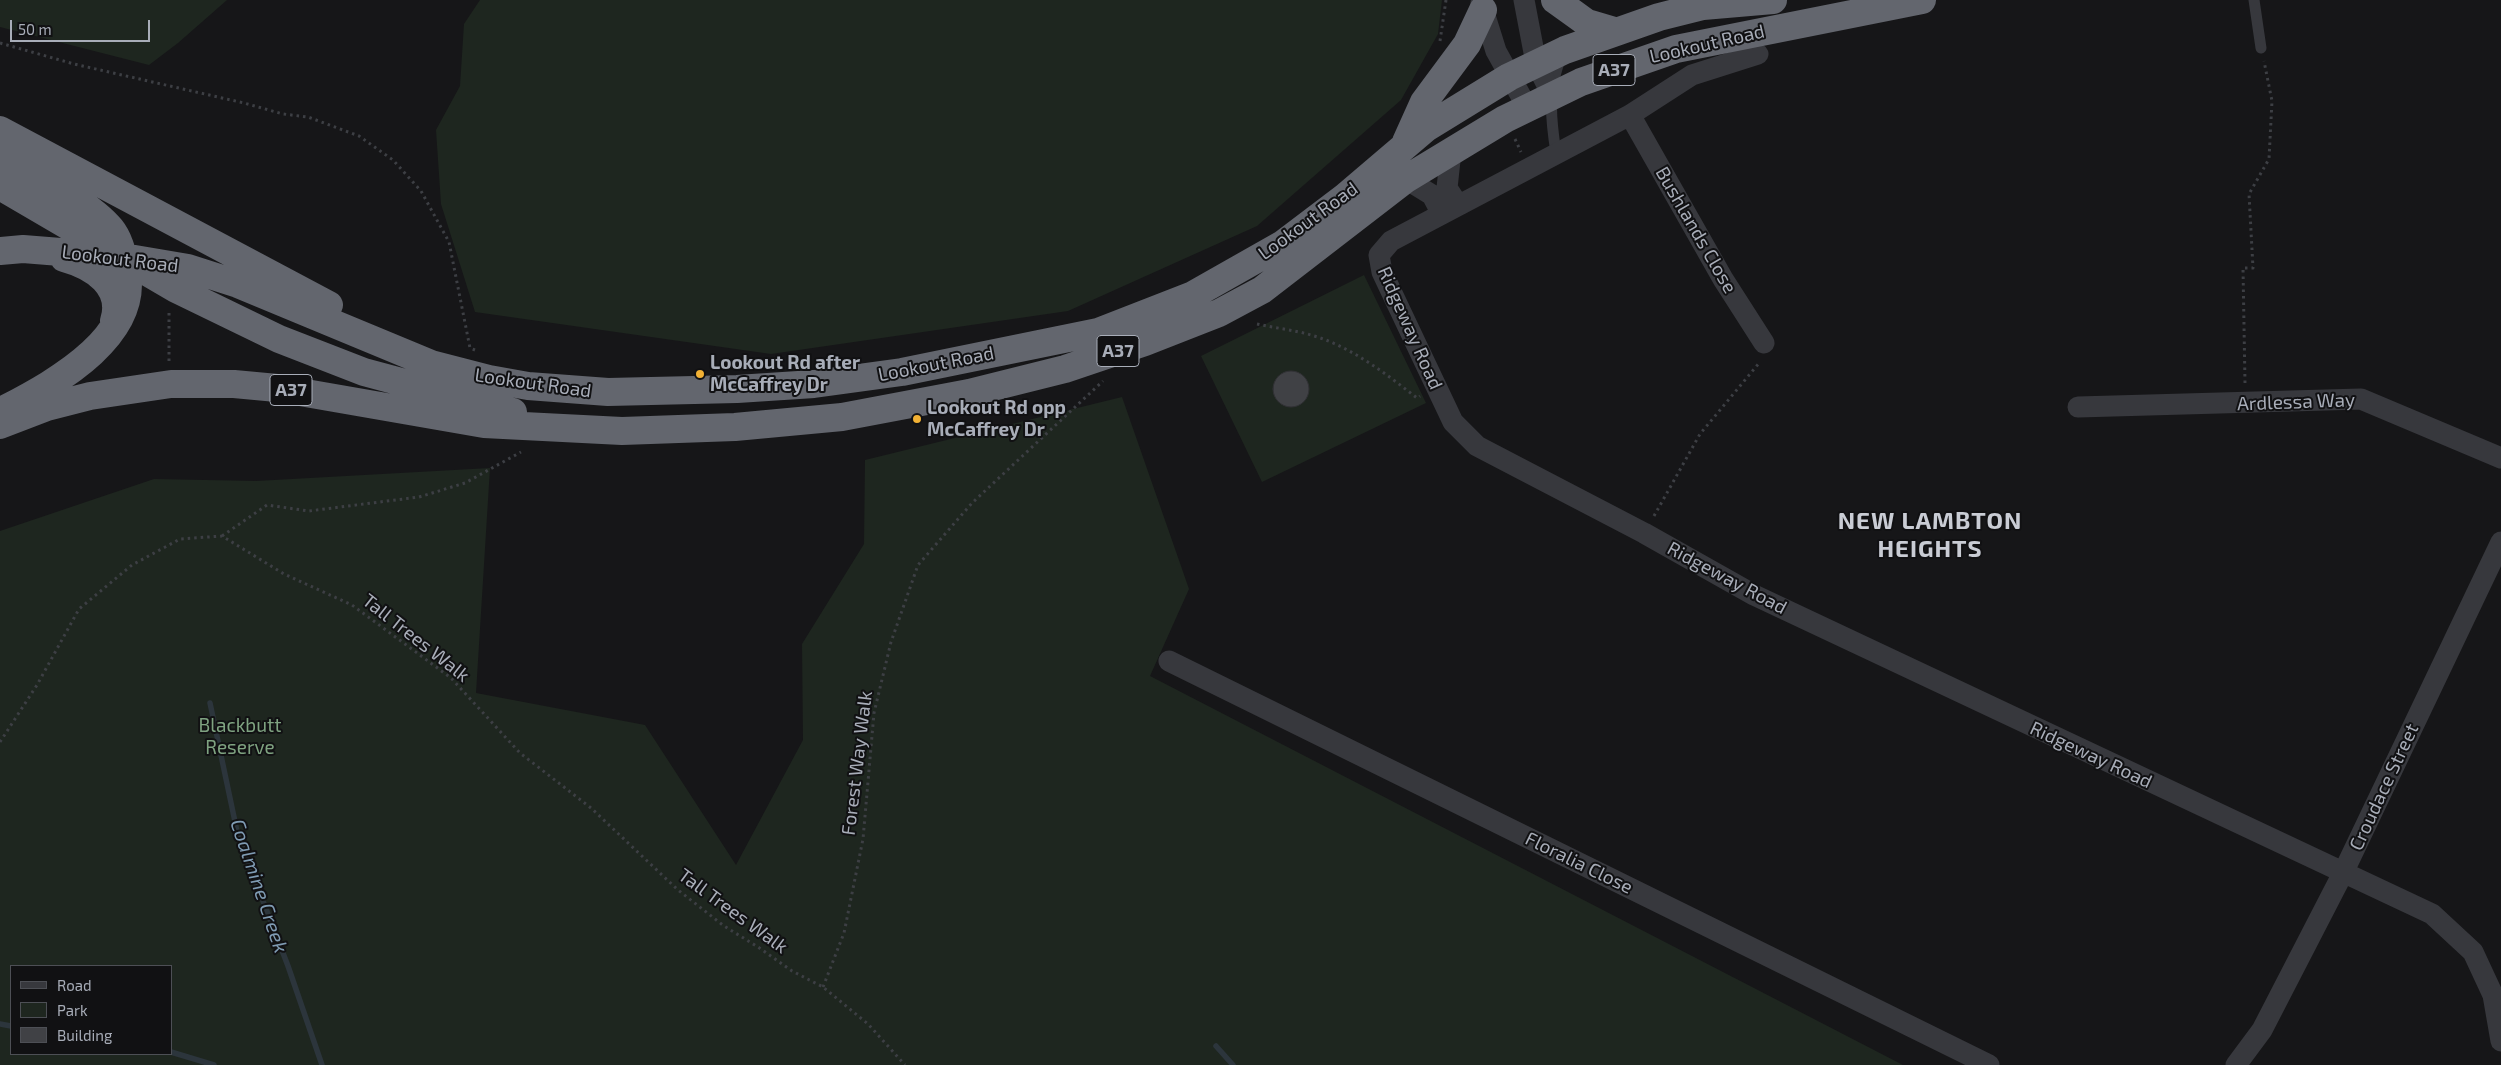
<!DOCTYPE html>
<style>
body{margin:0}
#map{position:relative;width:2501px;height:1065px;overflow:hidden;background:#161618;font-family:"Exo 2",sans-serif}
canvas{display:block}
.legend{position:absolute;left:10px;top:965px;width:162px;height:90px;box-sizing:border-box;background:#111113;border:1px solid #4d4f55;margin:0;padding:6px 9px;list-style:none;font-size:15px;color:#a8adb8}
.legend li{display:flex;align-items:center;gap:10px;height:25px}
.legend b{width:25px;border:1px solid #4d4f55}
.scale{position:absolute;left:10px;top:20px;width:140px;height:22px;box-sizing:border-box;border:2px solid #a8adb8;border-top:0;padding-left:6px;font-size:15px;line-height:18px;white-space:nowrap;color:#a8adb8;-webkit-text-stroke:4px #111113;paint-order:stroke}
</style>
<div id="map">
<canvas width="2501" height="1065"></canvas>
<ul class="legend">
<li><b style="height:6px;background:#37383d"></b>Road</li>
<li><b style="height:14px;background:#1e261f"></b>Park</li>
<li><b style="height:14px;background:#404145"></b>Building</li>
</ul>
<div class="scale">50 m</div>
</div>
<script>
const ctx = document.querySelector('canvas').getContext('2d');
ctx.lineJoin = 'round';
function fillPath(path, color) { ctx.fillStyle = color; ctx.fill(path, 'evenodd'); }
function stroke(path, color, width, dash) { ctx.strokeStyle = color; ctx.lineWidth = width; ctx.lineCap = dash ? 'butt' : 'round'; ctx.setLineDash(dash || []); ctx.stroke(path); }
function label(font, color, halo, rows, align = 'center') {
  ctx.font = font + ' "Exo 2",sans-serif'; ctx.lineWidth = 4; ctx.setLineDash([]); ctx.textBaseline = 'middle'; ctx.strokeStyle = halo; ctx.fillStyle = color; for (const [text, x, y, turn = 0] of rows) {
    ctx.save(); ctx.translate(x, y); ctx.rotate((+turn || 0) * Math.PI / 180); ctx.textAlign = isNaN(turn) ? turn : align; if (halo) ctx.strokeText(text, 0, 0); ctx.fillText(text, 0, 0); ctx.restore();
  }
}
const green = new Path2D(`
 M0 0H227L178 43 149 65 0 27Z
 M480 0H1442L1438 34 1401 100 1257 226 1068 311 771 354 475 312 441 204 436 130 460 86 464 24Z
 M1364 275 1426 403 1262 482 1201 356Z
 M1122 397 1189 589 1150 676 1903 1065H0V531L154 479 256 481 490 468 476 693 645 725 736 865 803 740 802 644 864 544 865 460ZM11 966H171V1054H11Z`);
const stream = new Path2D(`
 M210 703 238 836 288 966 322 1065
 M0 1024 11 1026
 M1216 1046 1233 1065
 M171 1052 214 1065`);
const building = new Path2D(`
 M1273 389a18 18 0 1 1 36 0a18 18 0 1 1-36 0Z`);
const path = new Path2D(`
 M1440 41 1446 0
 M0 43 74 64 244 103 283 114 308 117 359 136 393 160 421 191 449 242 470 348 475 350
 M1515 139 1521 152
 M1257 324C1275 328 1294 330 1311 335 1350 346 1385 373 1417 398L1420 396
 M169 361V310
 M2245 383 2243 268H2253L2249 194 2269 159 2272 101 2264 61
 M1654 516 1700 434 1760 362
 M222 536 267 505 309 511 419 497 465 483 521 452
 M0 742 37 685 79 609 132 565 180 539 222 536 284 574 352 605 451 678 520 753 591 808 678 890 724 926 758 947 792 971 823 987 868 1024 905 1065
 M823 987 844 933 863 839 874 713 891 642 918 565 972 503 1103 381`);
const lane = new Path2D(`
 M2254 0 2261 48
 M1556 153C1551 121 1547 86 1562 56`);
const street = new Path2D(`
 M1524 0 1536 63 1552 95
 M1481 3 1496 51 1527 107
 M1758 54 1692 75 1630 115 1391 241 1379 255 1382 272 1453 422 1477 446 1644 533 1754 595 2432 914 2473 952 2493 995 2501 1041
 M1630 115 1723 279 1764 343
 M1451 151 1447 188 1458 205
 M1406 179 1432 195 1442 214
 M2078 407 2361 399 2501 458
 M1169 661 1989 1065
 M2236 1065 2262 1030 2343 873 2501 542`);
const highway = new Path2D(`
 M1555 0 1587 23 1614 31
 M0 130 329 305
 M1406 142 1424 102 1467 44 1483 10
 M0 156C32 175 88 201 111 229 119 239 122 252 125 264 145 334 57 382 5 409
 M0 186 176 289 279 339 364 372 513 412
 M0 251 23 249 123 257 188 268 238 284 431 364 489 379 528 386 608 392 737 389 814 384 902 372 1098 332 1193 295 1283 244 1345 197 1426 128 1509 77 1565 50 1659 17 1703 6 1773 0
 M64 258C93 266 125 286 114 321
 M0 425 47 407 90 396 171 384H234L277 388 484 424 622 431 735 427 842 417 969 393 1065 369 1145 342 1219 313 1262 290 1406 179 1505 119 1581 82 1676 49 1922 0`);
const markers = [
 [700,374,5,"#f2b134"],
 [917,419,5,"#f2b134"]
];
const shields = [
 [1614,70,42],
 [1118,351,42],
 [291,390,42]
];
const shieldNames = [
 ["A37",1614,70],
 ["A37",1118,351],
 ["A37",291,390]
];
const streetNames = [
 ["Lookout Road",1707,44,-13],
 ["Lookout Road",1308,221,-36],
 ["Bushlands Close",1696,230,60],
 ["Lookout Road",120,259,7],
 ["Ridgeway Road",1410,328,66],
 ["Lookout Road",936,364,-11],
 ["Lookout Road",533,383,8],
 ["Ardlessa Way",2296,402,-2],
 ["Ridgeway Road",1727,578,28],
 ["Tall Trees Walk",416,638,38],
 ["Ridgeway Road",2091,755,25],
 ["Forest Way Walk",857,763,-83],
 ["Croudace Street",2384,787,-65],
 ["Floralia Close",1579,863,26],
 ["Tall Trees Walk",733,911,36]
];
const poiNames = [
 ["Lookout Rd after",710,363],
 ["McCaffrey Dr",710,385],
 ["Lookout Rd opp",927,408],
 ["McCaffrey Dr",927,430]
];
const parkNames = [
 ["Blackbutt",240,726],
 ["Reserve",240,748]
];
const waterNames = [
 ["Coalmine Creek",259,886,71]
];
const districtNames = [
 ["NEW LAMBTON",1930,521],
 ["HEIGHTS",1930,549]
];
fillPath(green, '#1e261f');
stroke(stream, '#2c353c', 5.5);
fillPath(building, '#404145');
stroke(building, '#303034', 1);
stroke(path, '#3d3f44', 3, [2.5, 4]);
stroke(lane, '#37383d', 11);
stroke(street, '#37383d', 21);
stroke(highway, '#63666e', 28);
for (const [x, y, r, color] of markers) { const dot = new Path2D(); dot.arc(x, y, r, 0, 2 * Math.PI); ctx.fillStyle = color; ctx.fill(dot); stroke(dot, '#111113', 2); }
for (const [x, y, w] of shields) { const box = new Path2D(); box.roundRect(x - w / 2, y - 15.5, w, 31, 4); ctx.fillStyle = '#111113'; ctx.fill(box); stroke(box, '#a8adb8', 1); }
label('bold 18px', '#a8adb8', null, shieldNames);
label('19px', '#a8adb8', '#111113', streetNames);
label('bold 19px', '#a8adb8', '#111113', poiNames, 'left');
label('19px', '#7fa381', '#111113', parkNames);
label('italic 20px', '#7f9bb3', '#111113', waterNames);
ctx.letterSpacing = '1px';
label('bold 24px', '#c9ccd4', '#111113', districtNames);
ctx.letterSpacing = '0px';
</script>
